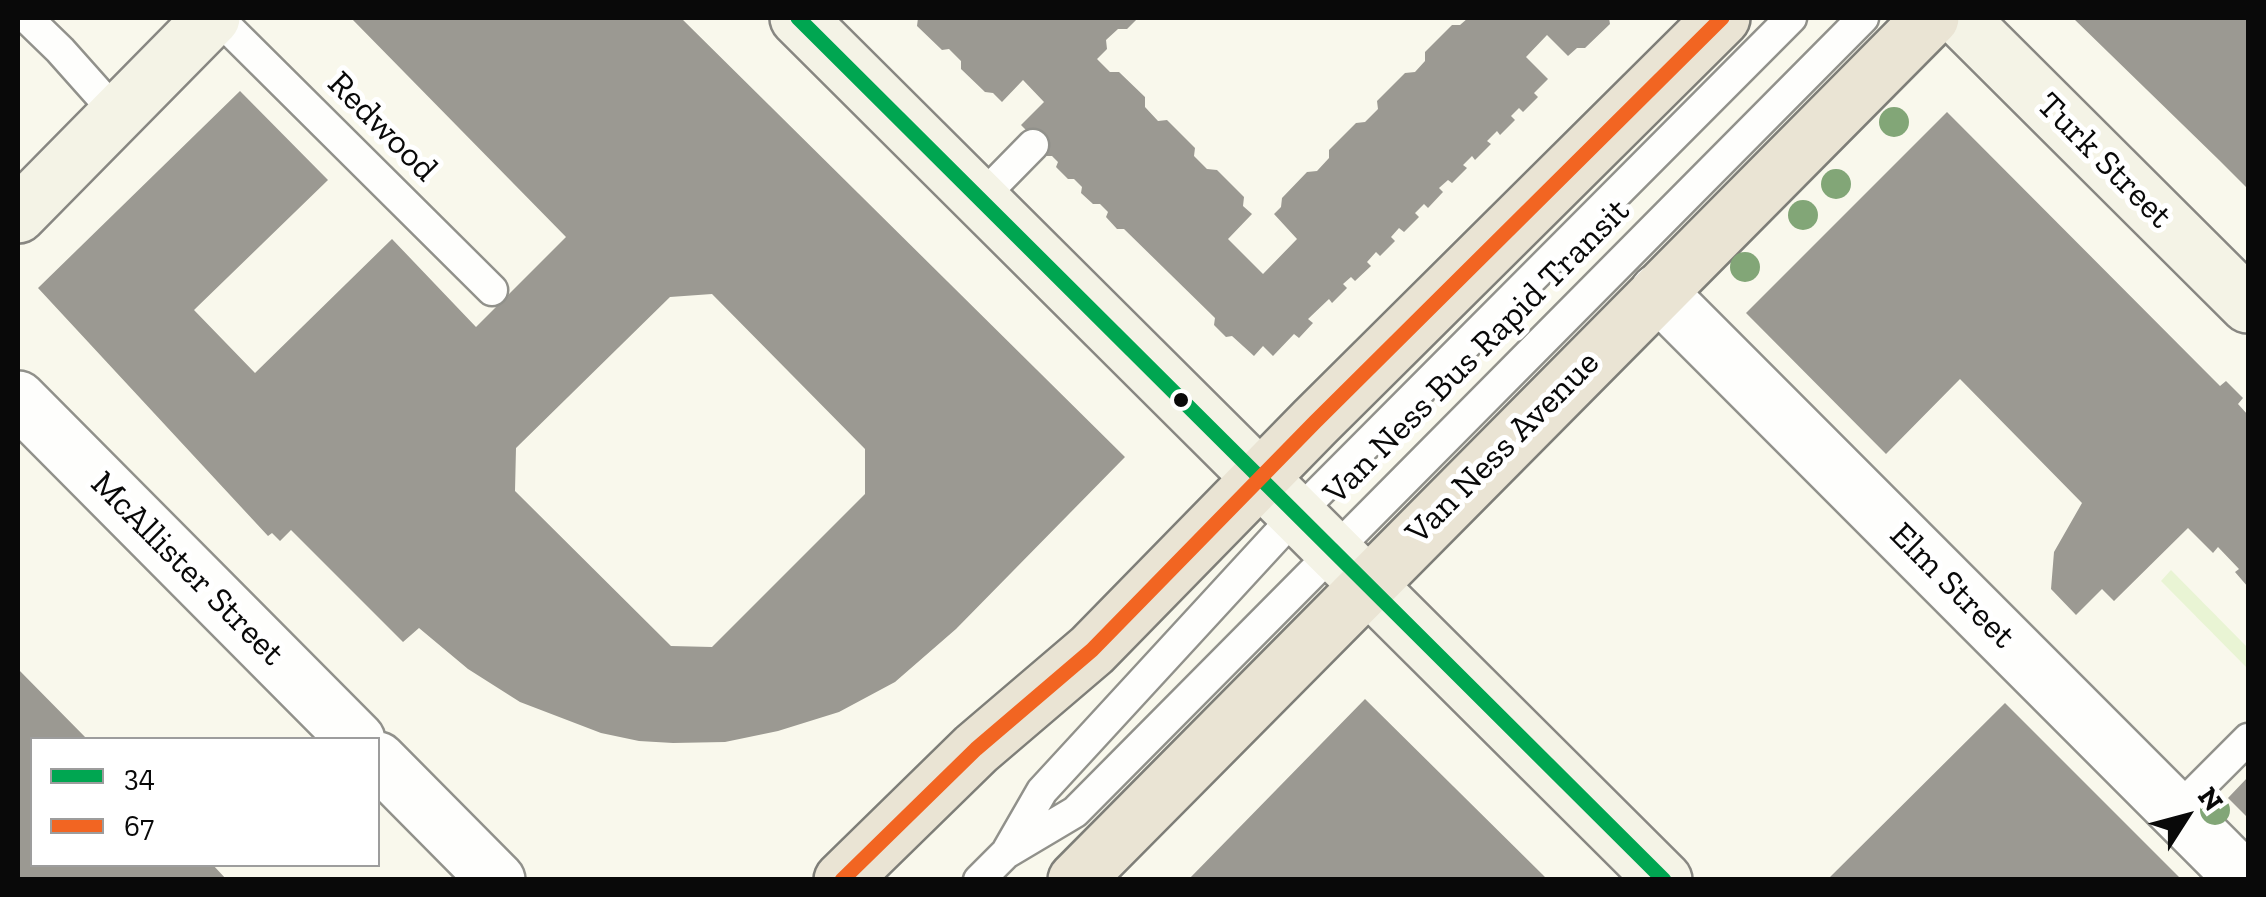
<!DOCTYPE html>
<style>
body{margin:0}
#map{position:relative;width:2266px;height:897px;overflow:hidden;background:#f9f8ec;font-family:"Zilla Slab",serif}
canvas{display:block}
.frame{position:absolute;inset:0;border:20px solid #090909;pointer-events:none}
.legend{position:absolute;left:30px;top:737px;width:350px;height:130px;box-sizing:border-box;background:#fff;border:2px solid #9d9d9d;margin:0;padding:12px 18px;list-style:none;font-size:30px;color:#090909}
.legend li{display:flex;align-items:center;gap:20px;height:50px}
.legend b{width:50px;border:2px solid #9d9d9d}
.north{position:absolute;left:2136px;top:767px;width:100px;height:100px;-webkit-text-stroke:8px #fff;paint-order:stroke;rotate:54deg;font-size:28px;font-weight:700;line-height:40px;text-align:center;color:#090909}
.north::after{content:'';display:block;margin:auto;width:35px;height:45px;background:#090909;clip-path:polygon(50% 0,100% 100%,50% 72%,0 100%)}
</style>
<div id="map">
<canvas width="2266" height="897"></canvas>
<div class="frame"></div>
<ul class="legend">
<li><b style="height:12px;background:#00a651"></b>34</li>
<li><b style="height:12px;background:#f26522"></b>67</li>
</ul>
<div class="north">N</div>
</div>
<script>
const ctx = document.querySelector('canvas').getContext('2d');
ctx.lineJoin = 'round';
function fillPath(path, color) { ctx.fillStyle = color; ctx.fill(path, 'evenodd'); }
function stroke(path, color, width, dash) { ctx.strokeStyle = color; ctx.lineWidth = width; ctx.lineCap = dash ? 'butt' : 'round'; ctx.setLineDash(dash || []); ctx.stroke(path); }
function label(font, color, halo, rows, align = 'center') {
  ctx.font = font + ' "Zilla Slab",serif'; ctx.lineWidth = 10; ctx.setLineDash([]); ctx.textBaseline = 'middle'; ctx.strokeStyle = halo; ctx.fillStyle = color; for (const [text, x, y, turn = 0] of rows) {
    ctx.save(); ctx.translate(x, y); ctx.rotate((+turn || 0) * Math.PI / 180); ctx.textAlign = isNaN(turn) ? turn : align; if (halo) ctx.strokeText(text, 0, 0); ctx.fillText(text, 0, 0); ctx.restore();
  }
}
const pitch = new Path2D(`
 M2171 570 2248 648V669L2161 581Z`);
const building = new Path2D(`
 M351 18H681L1125 457 956 629 895 682 839 712 778 731 725 742 673 743 639 741 601 733 520 702 468 669 419 628 403 642 291 530 280 541 272 533 268 536 38 288 240 91 328 180 194 310 255 373 392 239 476 327 566 237ZM712 294 865 449V494L712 647 671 646 515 491 516 448 670 297Z
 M918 18H1138L1127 29H1118L1106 40 1107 49 1097 59 1110 72H1119L1145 97V107L1158 121 1167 120 1195 148 1194 156 1207 169 1217 170 1244 197 1243 206 1252 214 1228 239 1263 274 1297 239 1274 214 1281 207 1282 198 1307 172 1317 171 1329 158V150L1356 123 1365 122 1378 109 1377 101 1405 73 1415 72 1425 61V52L1452 25H1460L1468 18H1609L1610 24 1585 48H1577L1568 56 1547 35 1526 57 1548 79 1534 93 1538 97 1523 112 1519 108 1511 116 1515 120 1500 135 1497 131 1487 141 1491 144 1475 160 1472 156 1463 165 1467 168 1452 183 1448 180 1439 188 1443 192 1428 208 1424 204 1415 213 1419 217 1404 232 1399 228 1391 237 1395 241 1380 256 1376 252 1367 262 1371 266 1355 281 1351 277 1343 284 1347 288 1332 303 1329 299 1308 319 1313 323 1299 338 1294 334 1273 356 1263 346 1254 356 1232 336 1226 337 1214 325 1215 318 1124 229H1117L1106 217 1108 212 1100 204H1093L1081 193 1082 187 1074 179H1068L1056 167 1058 162 1052 156H1045L1033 145 1035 139 1021 125 1044 102 1023 80 1002 102 993 93 985 92 961 69V61L949 49 942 50 917 26Z
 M2073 18H2248V189L2219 160Z
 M1947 112 2220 386 2226 381 2243 398 2238 404 2248 415V587L2235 572 2239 569 2218 547 2213 553 2188 528 2114 601 2102 589 2076 615 2051 589 2054 552 2082 503 1960 379 1886 454 1746 313Z
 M18 669 88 740H32V864H212L227 880H18Z
 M1365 699 1542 874 1548 880H1188Z
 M2005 703 2182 880H1827Z
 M2248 777V818L2228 798Z`);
const service = new Path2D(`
 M27 18 60 50 117 114
 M218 18 492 290
 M980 199 1033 145
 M2176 811 2248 739
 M1008 850 1042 791 1297 514 1791 18
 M979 880 1006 853 1075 812 1863 18`);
const minor = new Path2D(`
 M1658 292 2245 880`);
const tertiary = new Path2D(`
 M18 399 357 740
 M378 760 497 880`);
const secondary = new Path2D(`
 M798 18 1664 880
 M1960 18 2248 305
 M18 215 212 18`);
const trunk = new Path2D(`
 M842 880 976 749 1092 650 1315 422 1722 18
 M1076 880 1931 18`);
const bus1 = new Path2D(`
 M798 18 1664 880`);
const bus2 = new Path2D(`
 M842 880 976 749 1092 650 1315 422 1722 18`);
const trees = [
 [1894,122],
 [1836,184],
 [1803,215],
 [1745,267],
 [2215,810]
];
const markers = [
 [1181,400,9,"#090909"]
];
const streetNames = [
 ["Redwood",382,127,45],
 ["Turk Street",2104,161,45],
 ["Van Ness Bus Rapid Transit",1477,352,-45],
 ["Van Ness Avenue",1503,448,-45],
 ["McAllister Street",187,569,45],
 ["Elm Street",1952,586,45]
];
fillPath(pitch, '#e9f4d4');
fillPath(building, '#9b9992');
stroke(service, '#91918b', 35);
stroke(minor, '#91918b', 60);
stroke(tertiary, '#91918b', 60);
stroke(secondary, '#888782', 60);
stroke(trunk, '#7e7e78', 60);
stroke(service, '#fefefc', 30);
stroke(minor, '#fefefc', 55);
stroke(tertiary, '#fefefc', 55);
stroke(secondary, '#f4f3e6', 55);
stroke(trunk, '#eae4d4', 55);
stroke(bus1, '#00a651', 15);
stroke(bus2, '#f26522', 15);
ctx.fillStyle = '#82a677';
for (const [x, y] of trees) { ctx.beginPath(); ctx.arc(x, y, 15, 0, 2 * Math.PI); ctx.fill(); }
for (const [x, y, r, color] of markers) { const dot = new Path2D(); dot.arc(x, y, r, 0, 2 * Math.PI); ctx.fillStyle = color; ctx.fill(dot); stroke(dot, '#fff', 4); }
label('35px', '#090909', '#fff', streetNames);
</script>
